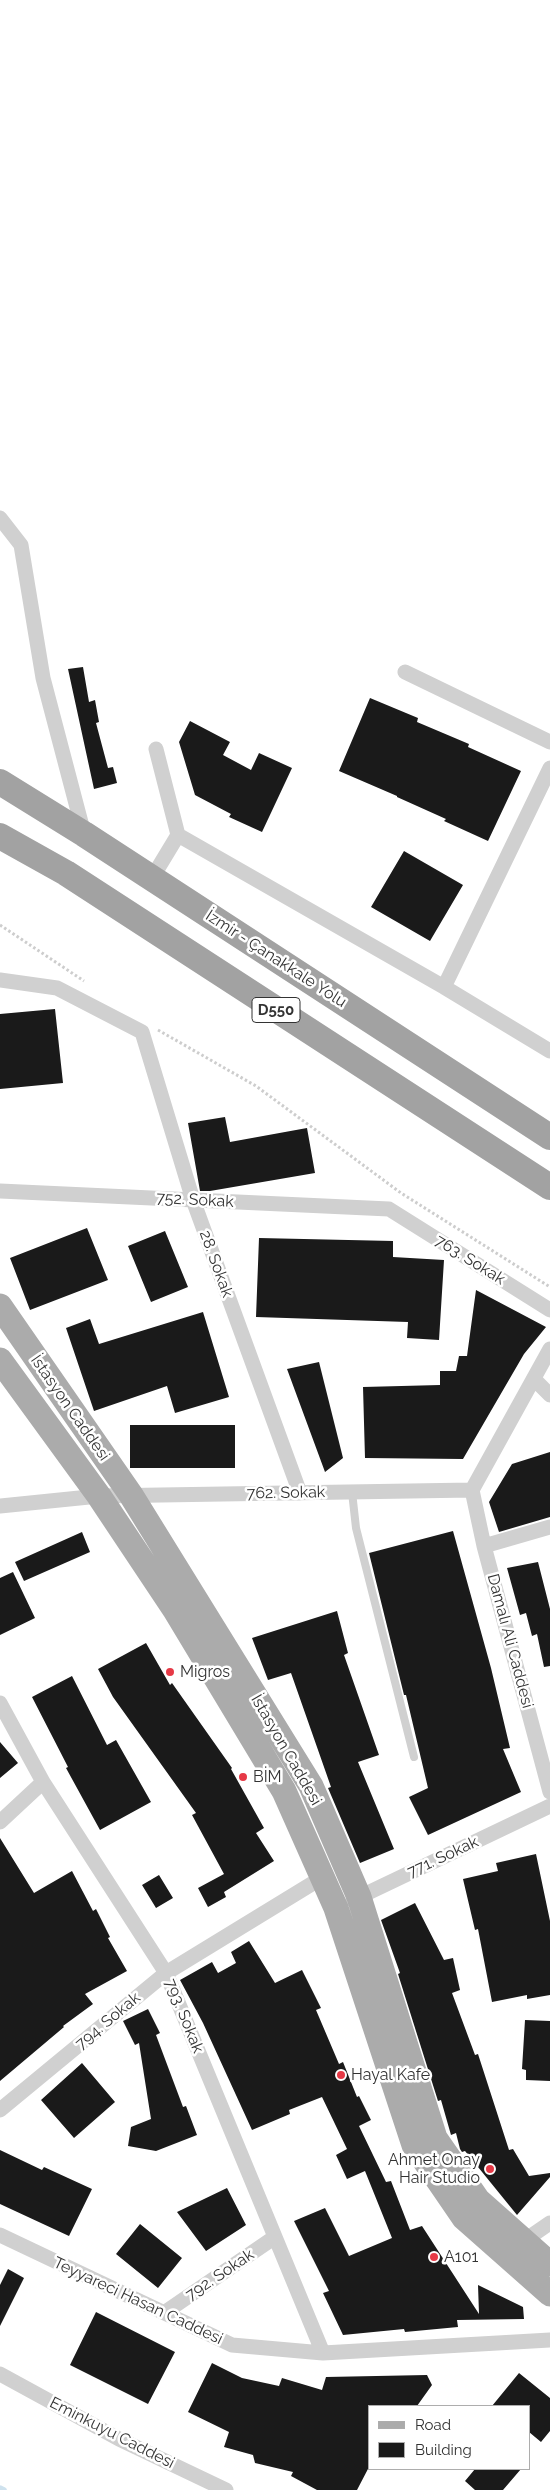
<!DOCTYPE html>
<meta charset="utf-8">
<style>
body{margin:0}
#map{position:relative;width:550px;height:2490px;overflow:hidden;background:#fff;font-family:Raleway,sans-serif}
canvas{display:block}
.legend{position:absolute;left:368px;top:2405px;width:162px;height:65px;box-sizing:border-box;background:#fff;border:1px solid #adadad;margin:0;padding:6px 9px;list-style:none;font-size:15px;color:#333}
.legend li{display:flex;align-items:center;gap:10px;height:25px}
.legend b{width:25px;border:1px solid #adadad}
</style>
<div id="map">
<canvas width="550" height="2490"></canvas>
<ul class="legend">
<li><b style="height:6px;background:#ababab"></b>Road</li>
<li><b style="height:14px;background:#1a1a1a"></b>Building</li>
</ul>
</div>
<script>
const ctx = document.querySelector('canvas').getContext('2d');
ctx.lineJoin = 'round';
function stroke(path, color, width, dash) { ctx.strokeStyle = color; ctx.lineWidth = width; ctx.lineCap = dash ? 'butt' : 'round'; ctx.setLineDash(dash || []); ctx.stroke(path); }
function fillPath(path, color) { ctx.fillStyle = color; ctx.fill(path, 'evenodd'); }
function label(font, color, halo, rows, align = 'center') {
  ctx.font = font + ' Raleway,sans-serif'; ctx.lineWidth = 5; ctx.setLineDash([]); ctx.textBaseline = 'middle'; ctx.strokeStyle = halo; ctx.fillStyle = color; for (const [text, x, y, turn = 0] of rows) {
    ctx.save(); ctx.translate(x, y); ctx.rotate((+turn || 0) * Math.PI / 180); ctx.textAlign = isNaN(turn) ? turn : align; if (halo) ctx.strokeText(text, 0, 0); ctx.fillText(text, 0, 0); ctx.restore();
  }
}
const stream = new Path2D(`
 M0 2488 4 2490`);
const building = new Path2D(`
 M83 667 89 702 95 700 99 722 96 723 108 768 113 767 117 783 94 789 68 669Z
 M370 698 418 718 417 722 469 744 468 747 521 771 488 841 444 821 446 819 397 797V796L339 771Z
 M190 721 230 742 223 755 251 770 259 753 292 768 262 832 229 817 231 814 195 795 179 742Z
 M404 851 463 885 430 941 371 907Z
 M55 1009 63 1083 0 1089V1014Z
 M225 1117 230 1142 307 1128 315 1173 210 1191H200L188 1123Z
 M87 1228 108 1280 30 1310 10 1258Z
 M165 1231 188 1287 151 1302 128 1246Z
 M259 1238 393 1241V1257L444 1260 439 1340 407 1338 408 1322 256 1317Z
 M476 1290 546 1327 524 1354 463 1459 365 1458 363 1387 440 1385V1371H456L459 1356H467Z
 M203 1312 229 1397 175 1413 167 1386 94 1411 66 1328 90 1319 99 1344Z
 M319 1362 343 1458 325 1472 287 1369Z
 M130 1425H235V1468H130Z
 M550 1452V1517L499 1532 489 1502 512 1464Z
 M453 1531 491 1668 510 1748 503 1749 521 1792 428 1835 409 1797 428 1788 406 1695H404L369 1553Z
 M82 1532 90 1552 24 1581 15 1562Z
 M538 1562 550 1609V1666L544 1667 537 1634 532 1636 526 1613 520 1615 507 1568Z
 M13 1572 35 1618 0 1635V1578Z
 M337 1611 348 1653 344 1655 379 1755 358 1762 394 1849 360 1863 328 1788 331 1787 291 1673 268 1680 252 1638Z
 M146 1643 170 1685 172 1683 232 1768 231 1769 264 1828 256 1833 274 1861 224 1892 226 1897 208 1907 198 1888 224 1874 192 1815 196 1813 113 1697 98 1669Z
 M72 1676 107 1745 116 1740 151 1802 100 1830 66 1768 68 1767 32 1697Z
 M0 1742 18 1763 0 1778Z
 M0 1838 34 1893 72 1871 93 1911 96 1909 110 1937 108 1938 127 1971 85 1994 93 2004 63 2026 64 2027 0 2081Z
 M536 1854 550 1921V1995L527 1999V1995L492 2002 478 1929 475 1930 463 1879 498 1871 496 1863Z
 M159 1875 173 1898 156 1908 142 1885Z
 M415 1903 444 1960 453 1958 460 1990 452 1993 475 2055 478 2054 509 2150 513 2149 529 2176 550 2173V2177L517 2215 465 2151 462 2152 460 2149 456 2133 451 2135 441 2100 438 2101 398 1974 400 1973 381 1920Z
 M249 1941 275 1983 302 1970 321 2008 316 2010 339 2064 343 2062 357 2097 359 2096 371 2120 359 2126 386 2182 391 2181 410 2230 422 2226 479 2314 478 2285 523 2307 524 2319 457 2320 458 2327 405 2332 404 2329 343 2335 323 2293 329 2291 294 2221 325 2208 349 2256 392 2238 365 2171 347 2179 336 2155 347 2149 322 2097 289 2110 290 2114 252 2130 203 2023 180 1980 212 1962 218 1973 236 1963 231 1952Z
 M148 2009 160 2033 156 2035 183 2107 186 2106 197 2135 156 2151 128 2146 131 2127 151 2119 139 2043 135 2045 123 2021Z
 M525 2020 550 2021V2081L526 2080V2070L522 2069Z
 M82 2063 115 2102 74 2138 41 2100Z
 M0 2150 42 2170 44 2167 92 2189 69 2236 0 2204Z
 M227 2188 246 2225 206 2251 177 2212Z
 M140 2224 182 2258 158 2288 116 2254Z
 M8 2269 24 2278 0 2326V2285Z
 M96 2312 175 2352 148 2404 70 2365Z
 M212 2363 242 2378 279 2386 282 2378 322 2390 326 2377 427 2375 432 2385 417 2406H369V2467L357 2490H317L291 2476 293 2472 255 2463 253 2455 224 2447 229 2432 188 2412Z
 M519 2373 550 2398V2431L541 2442 529 2432V2406H492Z
 M475 2469H521L503 2490H475L465 2481Z`);
const path = new Path2D(`
 M0 925 84 981
 M158 1030 256 1086 401 1193 550 1287`);
const service = new Path2D(`
 M352 1492 356 1528 414 1757`);
const minor = new Path2D(`
 M0 518 21 545 43 678 84 834
 M405 672 550 742
 M156 749 178 835
 M152 878 178 835 444 987 550 1051
 M0 980 57 988 142 1032 193 1200 300 1493
 M444 987 550 768
 M0 1191 389 1209 550 1310
 M534 1379 550 1395
 M472 1490 484 1546 550 1792
 M472 1490 550 1349
 M0 1506 99 1496 472 1490
 M484 1546 550 1527
 M0 1703 43 1782 166 1973 323 2353
 M0 1822 43 1782
 M353 1900 550 1806
 M0 2110 166 1973 323 1877
 M0 2235 232 2345 323 2353 550 2340
 M518 2245 550 2223
 M164 2313 275 2237
 M0 2374 119 2439 226 2490`);
const primary = new Path2D(`
 M0 1306 131 1495 311 1786 359 1897 435 2138 478 2200 550 2264
 M0 1360 99 1496 175 1610 284 1791 336 1908 414 2145 464 2218 550 2294`);
const trunk = new Path2D(`
 M0 782 84 834 550 1137
 M0 836 66 873 550 1187`);
const markers = [
 [170,1672,5,"#e63946"],
 [243,1777,5,"#e63946"],
 [341,2075,5,"#e63946"],
 [490,2169,5,"#e63946"],
 [434,2257,5,"#e63946"]
];
const shields = [
 [276,1010,48]
];
const shieldNames = [
 ["D550",276,1010]
];
const streetNames = [
 ["İzmir - Çanakkale Yolu",276,959,33],
 ["752. Sokak",195,1200,3],
 ["763. Sokak",470,1260,32],
 ["28. Sokak",216,1264,70],
 ["İstasyon Caddesi",70,1408,55],
 ["762. Sokak",286,1493,-1],
 ["Damalı Ali Caddesi",510,1641,75],
 ["İstasyon Caddesi",286,1750,60],
 ["771. Sokak",443,1857,-25],
 ["793. Sokak",184,2016,68],
 ["794. Sokak",108,2021,-40],
 ["792. Sokak",220,2275,-34],
 ["Teyyareci Hasan Caddesi",138,2301,25],
 ["Eminkuyu Caddesi",112,2433,27]
];
const poiNames = [
 ["Migros",180,1672],
 ["BİM",253,1777],
 ["Hayal Kafe",351,2075],
 ["Ahmet Onay",480,2160,"right"],
 ["Hair Studio",480,2178,"right"],
 ["A101",444,2257]
];
stroke(stream, '#cfe2ee', 5.5);
fillPath(building, '#1a1a1a');
stroke(path, '#cdcdcd', 3, [2.5, 2.5]);
stroke(service, '#d0d0d0', 8);
stroke(minor, '#d0d0d0', 15);
stroke(primary, '#ababab', 25);
stroke(trunk, '#a2a2a2', 26);
for (const [x, y, r, color] of markers) { const dot = new Path2D(); dot.arc(x, y, r, 0, 2 * Math.PI); ctx.fillStyle = color; ctx.fill(dot); stroke(dot, '#fff', 2); }
for (const [x, y, w] of shields) { const box = new Path2D(); box.roundRect(x - w / 2, y - 12.5, w, 25, 4); ctx.fillStyle = '#fff'; ctx.fill(box); stroke(box, '#333', 1); }
label('bold 15px', '#333', null, shieldNames);
label('16px', '#333', '#fff', streetNames);
label('16px', '#333', '#fff', poiNames, 'left');
</script>
